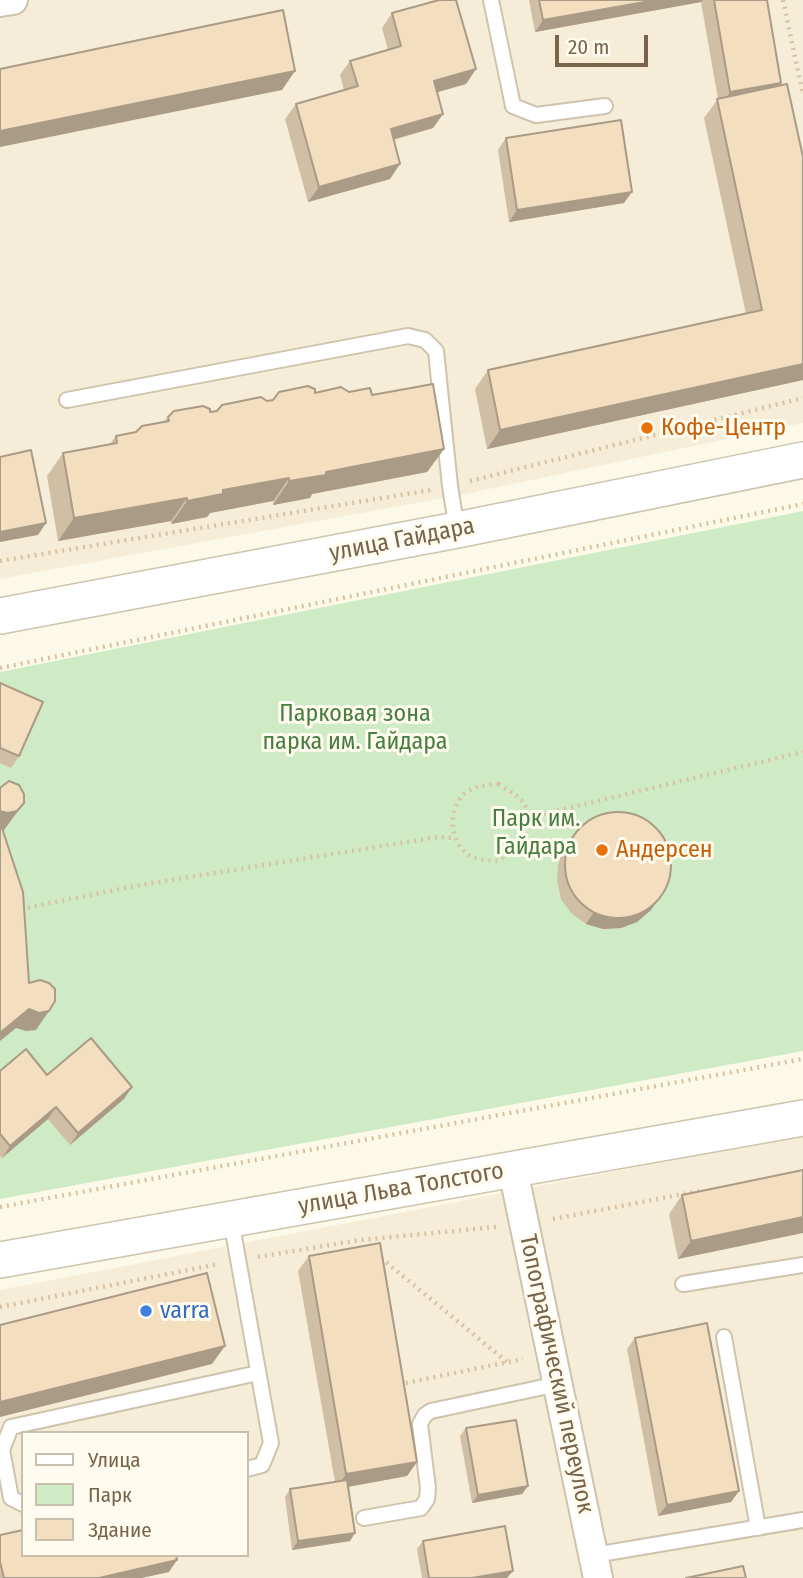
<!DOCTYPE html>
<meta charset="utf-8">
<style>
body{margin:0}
#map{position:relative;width:803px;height:1578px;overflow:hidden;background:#fdf9e8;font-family:"Fira Sans Condensed",sans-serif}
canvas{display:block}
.legend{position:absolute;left:21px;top:1431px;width:228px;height:126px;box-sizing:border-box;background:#fffcef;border:2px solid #c9bfad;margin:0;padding:9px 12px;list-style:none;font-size:21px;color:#78644b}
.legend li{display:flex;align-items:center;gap:14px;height:35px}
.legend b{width:35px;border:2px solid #c9bfad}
.scale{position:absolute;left:555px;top:35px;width:93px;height:32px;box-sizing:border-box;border:4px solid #78644b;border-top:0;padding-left:9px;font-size:21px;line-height:24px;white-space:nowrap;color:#78644b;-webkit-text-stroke:5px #fffcef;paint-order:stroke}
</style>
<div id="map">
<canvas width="803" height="1578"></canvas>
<ul class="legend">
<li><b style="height:9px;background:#fff"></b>Улица</li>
<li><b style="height:19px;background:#ceebc6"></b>Парк</li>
<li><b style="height:19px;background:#f3dec0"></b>Здание</li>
</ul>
<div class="scale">20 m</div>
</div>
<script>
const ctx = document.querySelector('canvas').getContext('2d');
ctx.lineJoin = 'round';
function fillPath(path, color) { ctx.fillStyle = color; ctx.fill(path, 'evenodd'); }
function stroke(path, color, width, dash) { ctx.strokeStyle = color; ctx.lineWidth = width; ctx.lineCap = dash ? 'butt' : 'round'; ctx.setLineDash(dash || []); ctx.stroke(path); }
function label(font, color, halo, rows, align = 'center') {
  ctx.font = font + ' "Fira Sans Condensed",sans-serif'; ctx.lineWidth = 6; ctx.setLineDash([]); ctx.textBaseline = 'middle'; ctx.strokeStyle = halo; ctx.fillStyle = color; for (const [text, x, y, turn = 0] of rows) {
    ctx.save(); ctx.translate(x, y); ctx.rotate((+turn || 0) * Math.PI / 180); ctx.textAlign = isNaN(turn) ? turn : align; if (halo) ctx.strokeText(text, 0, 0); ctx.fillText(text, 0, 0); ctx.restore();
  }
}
const residential = new Path2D(`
 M0 0H803V423L460 495 0 579Z
 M803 1135V1578H0V1290ZM23 1433H247V1555H23Z`);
const green = new Path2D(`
 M803 511V1051L0 1199V672Z`);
const path = new Path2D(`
 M783 0 803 95
 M470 481 803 398
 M0 561 431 490
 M0 668 803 504
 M498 784C529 802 532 807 524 842L498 861C490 860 477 860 470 856 451 844 447 814 462 796 471 786 486 785 498 784Z
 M530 817 803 752
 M21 909 140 885 438 837 455 838
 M0 1207 803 1059
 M553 1219 699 1191
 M258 1257 360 1240 496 1227
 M381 1258 507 1362
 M0 1307 219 1264
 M406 1383 523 1359`);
const service = new Path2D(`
 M491 0 513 106 536 115 605 106
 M67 400 408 336 425 340 436 351 450 486 457 530
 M231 1220 271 1443 262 1465 247 1469
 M683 1284 803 1265
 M724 1337 758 1528
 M23 1504 11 1498 2 1450 11 1427 258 1373
 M364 1518 421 1508 427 1499 428 1488 420 1424 425 1415 431 1411 558 1384
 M594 1555 803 1520`);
const minor = new Path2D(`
 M0 2 13 0
 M513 1170 598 1578`);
const tertiary = new Path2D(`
 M0 616 457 530 803 460
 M0 1260 803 1118`);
const wall = new Path2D(`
 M529 0H767L781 83 780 86 803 157V380L487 449 475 389 488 370 746 314 704 118 718 99 701 2 535 32Z
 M392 13 476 69 466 84 437 92 443 114 433 128 394 140 390 179 308 202 285 119 296 104 344 90 340 75 350 61 388 50 382 28Z
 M506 138 624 203 509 222 498 150Z
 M349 392 372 395 444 449 427 472 312 494 310 498 273 505V501L210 513 207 517 171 524V521L58 541 47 476 63 453 110 444 116 436 136 432 164 422 168 417 210 412 315 393Z
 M0 683 19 756 11 768 0 763Z
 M573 836 651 910 637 922 621 928 603 929 586 924 571 913 561 899 557 881 558 864 564 848Z
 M0 1071 47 1075 132 1087 124 1099 70 1145 48 1119 2 1158 0 1156Z
 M803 1170 678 1259 669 1214 682 1195Z
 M309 1256 417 1462 407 1476 348 1487 350 1541 292 1550 285 1497 290 1489 335 1482 298 1271Z
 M635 1338 739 1491 731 1502 658 1516 627 1349Z
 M466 1428 528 1486 522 1494 472 1503 460 1436Z
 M0 1535 169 1572 141 1578H0Z
 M423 1541 507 1578H422L417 1549Z`);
const shadedWall = new Path2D(`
 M656 0H703L701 2 535 32 543 20Z
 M476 69 466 84 424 96 434 81Z
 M295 71 282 90 0 147V131Z
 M781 83 771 98 720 107 730 92Z
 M443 114 433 128 380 143 391 129Z
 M400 164 390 179 308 202 319 187Z
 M632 192 624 203 509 222 517 210Z
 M803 364V380L487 449 500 430Z
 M444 449 427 472 312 494 310 498 273 505 289 481 326 472Z
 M289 478 273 501 210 513 207 517 171 524 187 501 223 490Z
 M187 498 171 521 58 541 74 518Z
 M46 523 38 535 0 542V532Z
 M24 803 4 830 0 831V811Z
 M659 898 651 910 637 922 621 928 603 929 586 924 594 912Z
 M29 1009 49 1011 36 1030 26 1031 16 1028 0 1041V1033Z
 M132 1087 124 1099 70 1145 78 1133Z
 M56 1107 48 1119 2 1158 10 1146Z
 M803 1217V1233L678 1259 691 1241Z
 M225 1346 212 1364 0 1417V1402Z
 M417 1462 407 1476 336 1489 346 1474Z
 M528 1486 522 1494 472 1503 478 1495Z
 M739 1491 731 1502 658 1516 667 1505Z
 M355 1533 350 1541 292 1550 298 1541Z
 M177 1560 169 1572 141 1578H99Z
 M513 1571 507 1578H472Z`);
const building = new Path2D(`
 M439 0H456L476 69 434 81 443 114 391 129 400 164 319 187 296 104 358 86 350 61 401 46 392 13Z
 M539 0H656L543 20Z
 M714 0H767L781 83 730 92Z
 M283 10 295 71 0 131V69Z
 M787 84 803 157V364L500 430 488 370 762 310 717 99Z
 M621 120 632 192 517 210 506 138Z
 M433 384 444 449 326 472V475L289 481V478L223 490V494L187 501V498L74 518 63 453 117 443 116 436 136 432 142 426 169 421 168 417 174 411 203 406 210 409V412L217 411 222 405 261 397 267 401 273 400 279 392 308 386 315 389V393L341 387 349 392 370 388 372 395Z
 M31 450 46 523 0 532V457Z
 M0 683 43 702 19 756 0 748Z
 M9 781 19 785 24 794V803L17 811 8 813 0 811V788Z
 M565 865a53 53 0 1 1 106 0a53 53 0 1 1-106 0Z
 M0 822 23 892 29 983 40 980 49 983 55 989V1001L49 1011 39 1013 29 1009 0 1033Z
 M91 1038 132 1087 78 1133 56 1107 10 1146 0 1134V1071L26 1049 47 1075Z
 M803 1170V1217L691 1241 682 1195Z
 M380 1243 417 1462 346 1474 309 1256Z
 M207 1273 225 1346 0 1402V1325Z
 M707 1323 739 1491 667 1505 635 1338Z
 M516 1420 528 1486 478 1495 466 1428Z
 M347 1480 355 1533 298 1541 290 1489Z
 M505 1526 513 1571 472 1578H429L423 1541Z
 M23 1530V1555H176L177 1560 99 1578H4L0 1562V1535Z
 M743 1566 746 1578H686Z`);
const markers = [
 [647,428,7,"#e8710a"],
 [602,850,7,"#e8710a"],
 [146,1311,7,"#3f7fe0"]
];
const foodNames = [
 ["Кофе-Центр",661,428],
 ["Андерсен",616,850]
];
const streetNames = [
 ["улица Гайдара",402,540,-11],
 ["улица Льва Толстого",401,1189,-10],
 ["Топографический переулок",556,1374,78]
];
const parkNames = [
 ["Парковая зона",355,714],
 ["парка им. Гайдара",355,742],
 ["Парк им.",536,819],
 ["Гайдара",536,847]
];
const shopNames = [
 ["varra",160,1311]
];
fillPath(residential, '#f5edd7');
fillPath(green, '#ceebc6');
stroke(service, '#cfc3ad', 18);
stroke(minor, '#cfc3ad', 32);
stroke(tertiary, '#cfc3ad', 38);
stroke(path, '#d8c2a2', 4.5, [2, 5]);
stroke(service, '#fff', 14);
stroke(minor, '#fff', 28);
stroke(tertiary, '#fff', 35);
fillPath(wall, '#d1bfa5');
fillPath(shadedWall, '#aa9b86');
fillPath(building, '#f3dec0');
stroke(building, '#aa9b86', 2);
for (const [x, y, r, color] of markers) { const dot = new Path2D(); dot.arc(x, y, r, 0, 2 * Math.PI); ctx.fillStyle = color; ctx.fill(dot); stroke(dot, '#fffcef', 2.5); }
label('24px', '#c56008', '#fffcef', foodNames, 'left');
label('24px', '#78644b', '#fffcef', streetNames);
label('24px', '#487e42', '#fffcef', parkNames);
label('24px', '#366cbe', '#fffcef', shopNames, 'left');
</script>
